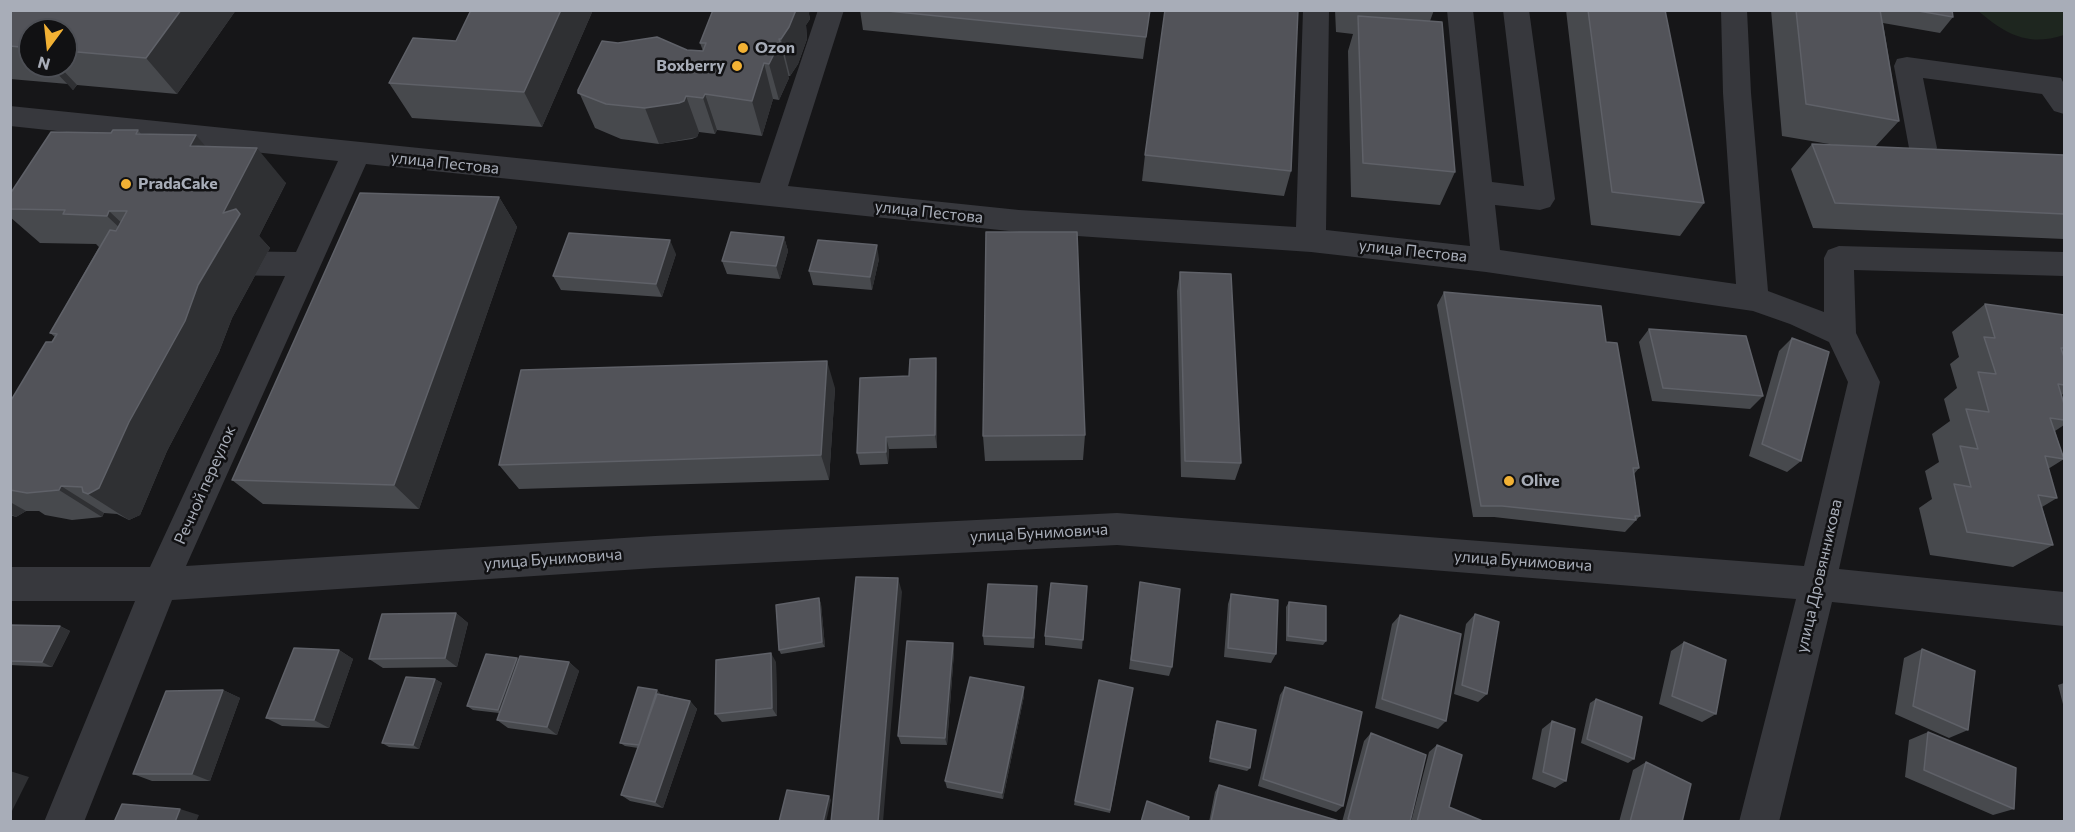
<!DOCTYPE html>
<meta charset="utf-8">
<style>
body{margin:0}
#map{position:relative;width:2075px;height:832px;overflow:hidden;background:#161618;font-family:Commissioner,sans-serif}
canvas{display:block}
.frame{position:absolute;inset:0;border:12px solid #a8adb8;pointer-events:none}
.north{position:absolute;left:18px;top:18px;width:60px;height:60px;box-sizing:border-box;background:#111113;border:2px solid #4d4f55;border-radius:50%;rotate:195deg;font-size:16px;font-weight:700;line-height:24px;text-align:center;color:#a8adb8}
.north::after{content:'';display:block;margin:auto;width:21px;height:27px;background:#f2b134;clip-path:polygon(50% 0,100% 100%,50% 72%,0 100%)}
</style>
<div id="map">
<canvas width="2075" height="832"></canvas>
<div class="frame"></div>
<div class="north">N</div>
</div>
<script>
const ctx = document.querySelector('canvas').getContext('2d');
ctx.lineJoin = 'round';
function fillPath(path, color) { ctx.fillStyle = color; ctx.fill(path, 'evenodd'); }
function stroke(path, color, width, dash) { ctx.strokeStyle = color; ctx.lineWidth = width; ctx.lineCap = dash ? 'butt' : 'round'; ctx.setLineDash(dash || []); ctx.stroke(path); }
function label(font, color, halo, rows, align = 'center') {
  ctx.font = font + ' Commissioner,sans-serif'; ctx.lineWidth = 5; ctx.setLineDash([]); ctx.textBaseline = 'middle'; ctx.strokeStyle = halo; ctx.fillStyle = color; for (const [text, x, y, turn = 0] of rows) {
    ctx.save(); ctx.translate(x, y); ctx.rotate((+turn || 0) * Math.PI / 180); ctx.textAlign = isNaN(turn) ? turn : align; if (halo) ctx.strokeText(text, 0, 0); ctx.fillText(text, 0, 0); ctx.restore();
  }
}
const green = new Path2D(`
 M1978 11H2064V35C2027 47 2006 34 1978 11Z`);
const minor = new Path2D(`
 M818 10H844L788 186 1019 210 1296 227 1303 10H1329L1326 230 1470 246 1447 10H1473L1492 182 1524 186 1503 10H1529L1555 199 1550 207 1540 210 1495 205 1500 250 1736 284 1723 93 1721 10H1747L1751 93 1768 291 1824 312V258L1828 250 1839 246 2064 252V276L1854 270 1856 333 1880 382 1839 569 2064 592V626L1832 602 1779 822H1739L1796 599 1117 545 655 568 172 600 84 822H44L135 601H10V567H150L285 276 216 275 205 271 201 263 205 255 216 251 296 252 338 161 10 126V106L760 183ZM366 164 1019 232 1311 252 1486 272 1753 311 1790 324 1829 342 1848 382 1804 566 1117 513 655 536 186 566Z
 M1907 57 2061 78 2064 84V114L2054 111 2042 94 1923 78 1937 148 1933 155 1923 158 1913 155 1909 148 1894 66 1897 59Z`);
const wall = new Path2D(`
 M10 10H236L177 94 77 85 73 90 68 84 10 79ZM30 30H66V66H30Z
 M593 10 542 127 412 118 389 83 456 41Z
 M860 10H1150L1143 59 863 30Z
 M1335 10H1434L1430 21 1455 172 1440 205 1351 197 1348 51 1353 34 1336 32Z
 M1566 10H1665L1704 203 1680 236 1591 225Z
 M1771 10H1952L1953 17 1940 33 1883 23 1899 121 1875 147 2064 155V239L1813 228 1791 169 1812 144 1835 145 1782 136Z
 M809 14 810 19 806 25 807 39 798 64 790 76H788L789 78 779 100 773 99 762 136 717 130 715 134 699 132 697 137 692 139 659 144 621 139 595 128 578 90 687 50 703 51 700 43Z
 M138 130 141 134 196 135 205 147 286 183 259 236 270 248 232 318 219 352 167 451 140 515 129 520 117 514 104 513 102 517 72 520 45 515 39 511H26L16 517 10 515V490L52 342 55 337 50 333 99 247 96 244 40 243 10 217V194L111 133Z
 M1145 155 1291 171 1284 196 1142 181Z
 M499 197 517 227 419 509 263 504 232 480Z
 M784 237 788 251 780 279 727 274 722 261Z
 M676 254 662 297 561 290 553 276Z
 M879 259 872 290 813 285 809 271Z
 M1180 272 1241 463 1235 480 1181 477 1177 291Z
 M1444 292 1606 342 1639 468 1634 474 1640 516 1625 532 1494 517H1473L1437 305Z
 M1985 304 2064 315V393L2062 395 2064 404V425L2055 431 2064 459 2048 469 2057 498 2042 507 2053 545 2013 567 1930 555 1919 508 1932 499 1925 471 1939 462 1932 434 1950 421 1944 399 1957 388 1950 364 1959 357 1952 332Z
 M1649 329 1763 396 1750 409 1652 401 1639 342Z
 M1792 338 1801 461 1787 472 1749 456 1779 351Z
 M937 371V448L889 449 888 464 860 465 857 453 909 376Z
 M835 388 829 480 519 489 499 465Z
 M1085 435 1083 460 985 461 983 436Z
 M1140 582 1172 667 1169 676 1129 669Z
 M1087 586 1082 649 1045 645V636Z
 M1231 594 1276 654 1271 663 1224 657 1228 604Z
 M1037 596 1034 648 984 645 983 636Z
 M819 598 821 604 825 647 781 654 779 650Z
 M1289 602 1326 641 1323 645 1286 641V607Z
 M456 613 468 623 457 667 383 668 369 659Z
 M1475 614 1487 694 1478 702 1454 694 1466 624Z
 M1400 615 1446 721 1438 729 1375 708 1392 624Z
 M10 625 60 626 70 631 52 667 10 665Z
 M1684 642 1716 714 1702 722 1659 704 1671 651Z
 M953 643 954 652 947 745 901 744 898 736Z
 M1922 649 1968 730 1949 738 1895 714 1904 658Z
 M339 650 353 659 329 728 282 726 266 718Z
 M519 660 569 662 579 671 557 735 508 728 497 720 499 713 473 710 467 706Z
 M776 662 777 716 722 722 715 714Z
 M435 679 442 683 419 749 389 747 382 743Z
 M1099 680 1133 688 1110 813 1074 805Z
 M2064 683V708L2058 685Z
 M1024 687V696L1003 799 947 788 945 781Z
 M1285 687 1343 806 1336 812 1258 786 1280 695Z
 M223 690 240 698 210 781H152L133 774Z
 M661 694 690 701 697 709 663 808 630 801 621 795 638 748 625 746 620 743Z
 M1596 699 1634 759 1628 763 1581 743 1590 703Z
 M1217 721 1250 768 1247 771 1209 762 1215 725Z
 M1552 721 1566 781 1555 788 1532 779 1542 729Z
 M1928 732 2014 809 1993 815 1905 777 1909 740Z
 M1371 733 1410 822H1342L1364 741Z
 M1437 745 1449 807 1485 822H1411L1429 752Z
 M1646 762 1682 822H1619L1633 770Z
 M1219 785 1339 822H1209L1215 792Z`);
const shadedWall = new Path2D(`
 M181 10H236L177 94 146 58Z
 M561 10H593L542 127 524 92Z
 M796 10H810L809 14 810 19 806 25 807 39 798 64 790 76 781 39Z
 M780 42 789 78 779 100 769 64Z
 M764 63 773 99 762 136 752 101Z
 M50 66H59L77 85 73 90Z
 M705 94 717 130 715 134 703 98Z
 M686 96 699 132 697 137 659 144 645 108Z
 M196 135 226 171 190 146Z
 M257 148 286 183 259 236 270 248 232 318 219 352 167 451 140 515 129 520 88 494 129 422 223 213Z
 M499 197 517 227 419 509 394 485Z
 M109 211 145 245 142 249 107 216Z
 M784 237 788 251 780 279 776 266Z
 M670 240 676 254 662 297 656 284Z
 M877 245 879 259 872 290 870 277Z
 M936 358 937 371V448L935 435Z
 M827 361 835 388 829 480 821 455Z
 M886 437 889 449 888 464 886 452Z
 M61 486 104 513 102 517 59 490Z
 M10 502 26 511 16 517 10 514Z
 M898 578 902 592 883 822H878Z
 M1037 586V596L1034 648V638Z
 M819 598 821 604 825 647 822 642Z
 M456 613 468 623 457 667 445 658Z
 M60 626 70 631 52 667 42 662Z
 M953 643 954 652 947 745 945 738Z
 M339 650 353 659 329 728 314 720Z
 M771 653 776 662 777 716 772 708Z
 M517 658 522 662 504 714 498 710Z
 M569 662 579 671 557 735 547 727Z
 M435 679 442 683 419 749 413 745Z
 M1024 687V696L1003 799 1002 793Z
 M223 690 240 698 210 781 192 774Z
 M657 690 661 694 644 749 639 745Z
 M690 701 697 709 663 808 655 802Z
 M10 771 29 777 10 815Z
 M829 796 831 800 826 822H823Z
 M180 809 199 815 196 822H175Z`);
const building = new Path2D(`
 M10 10H181L146 58 66 51V30H30V48L10 46Z
 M471 10H561L524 92 389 83 413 38 456 41Z
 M713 10H796L789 27 781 39H779L780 42 769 64 764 63 752 101 705 94 703 98 686 96 684 101 679 103 645 108 606 104 578 93V90L602 41 618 43 657 37 687 50 703 51 706 43H700Z
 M878 10H1150L1146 37Z
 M1165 10H1298L1291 171 1145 155Z
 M1588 10H1665L1704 203 1612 192Z
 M1796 10H1880L1899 121 1806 104Z
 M1913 10H1952L1953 17Z
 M1358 16 1442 22 1455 172 1363 163Z
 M113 130H138L136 134 196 135 190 146 257 148 223 213 236 209 240 214 198 285 185 321 129 422 99 488 88 494 83 492 82 487 61 486 59 490 27 493 10 490V402L46 342H52L57 334 50 333 110 230 116 231 127 211H109L107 216 63 214 65 210 10 209V194L51 132 111 133Z
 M1812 144 2064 155V214L1835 203Z
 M360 193 499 197 394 485 232 480Z
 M731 232 784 237 776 266 722 261Z
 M986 232H1077L1085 435 983 436Z
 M569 233 670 240 656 284 553 276Z
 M818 240 877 245 870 277 809 271Z
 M1180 272 1231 274 1241 463 1185 461Z
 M1444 292 1601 306 1606 342 1617 343 1639 468H1633L1640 516H1635L1636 520 1502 506H1481Z
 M1985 304 2064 315V348H2061L2064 357V385L2058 384 2064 404V420L2050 418 2064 459 2045 456 2057 498 2038 495 2053 545 1967 532 1954 484 1971 487 1960 446 1978 449 1966 409 1989 412 1978 372 1996 374 1984 337 1995 338Z
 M1649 329 1746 336 1763 396 1663 388Z
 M1792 338 1829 352 1801 461 1762 444Z
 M936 358 935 435 886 437V452L857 453 860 378 909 376 910 359Z
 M827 361 821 455 499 465 521 370Z
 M856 577 898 578 878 822H831Z
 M1140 582 1180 589 1172 667 1131 660Z
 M1051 583 1087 586 1083 640 1045 636Z
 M988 584 1037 586 1034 638 983 636Z
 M1231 594 1278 600 1276 654 1228 648Z
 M819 598 822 642 779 650 776 605Z
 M1289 602 1326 606V641L1288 636Z
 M456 613 445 658 369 659 382 614Z
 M1475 614 1499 622 1487 694 1462 685Z
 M1400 615 1461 634 1446 721 1382 699Z
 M10 625 60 626 42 662 10 661Z
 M907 641 953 643 945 738 898 736Z
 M1684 642 1726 660 1716 714 1672 696Z
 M294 648 339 650 314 720 266 718Z
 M1922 649 1975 671 1968 730 1913 706Z
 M771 653 772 708 715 714 716 660Z
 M486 654 517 658 498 710 467 706Z
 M520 656 569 662 547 727 497 720Z
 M406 677 435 679 413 745 382 743Z
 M970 677 1024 687 1002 793 945 781Z
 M1099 680 1133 688 1110 810 1075 801Z
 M638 687 657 690 641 739 639 745 620 743Z
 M1285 687 1362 712 1343 806 1263 779Z
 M223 690 192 774H133L166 691Z
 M657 694 690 701 655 802 621 795Z
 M1596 699 1642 717 1634 759 1587 739Z
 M1217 721 1256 730 1250 768 1210 758Z
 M1552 721 1575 729 1566 781 1543 772Z
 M1928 732 2016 768 2014 809 1924 770Z
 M1371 733 1426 755 1410 822H1354L1348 819Z
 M1437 745 1462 755 1449 807 1485 822H1417Z
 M1646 762 1691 784 1682 822H1630Z
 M1219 785 1339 821V822H1211Z
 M787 790 829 796 823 822H779Z
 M1147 801 1189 817 1188 822H1141Z
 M122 804 180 809 175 822H114Z`);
const markers = [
 [743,48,6,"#f2b134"],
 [737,66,6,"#f2b134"],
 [126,184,6,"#f2b134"],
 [1509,481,6,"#f2b134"]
];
const poiNames = [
 ["Ozon",755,48],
 ["Boxberry",725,66,"right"],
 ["PradaCake",138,184],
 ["Olive",1521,481]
];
const streetNames = [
 ["улица Пестова",445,163,6],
 ["улица Пестова",929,212,6],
 ["улица Пестова",1413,251,6],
 ["Речной переулок",205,485,-66],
 ["улица Бунимовича",1039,533,-3],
 ["улица Бунимовича",553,559,-4],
 ["улица Бунимовича",1523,561,4],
 ["улица Дровянникова",1819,576,-77]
];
fillPath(green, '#1e261f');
fillPath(minor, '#37383d');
fillPath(wall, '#47494d');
fillPath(shadedWall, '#2f3033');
fillPath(building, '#525359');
stroke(building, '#5f6168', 1.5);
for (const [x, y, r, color] of markers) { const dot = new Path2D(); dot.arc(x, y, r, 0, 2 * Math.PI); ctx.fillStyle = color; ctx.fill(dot); stroke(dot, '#111113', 2); }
label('bold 16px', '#a8adb8', '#111113', poiNames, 'left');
label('16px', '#a8adb8', '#111113', streetNames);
</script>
